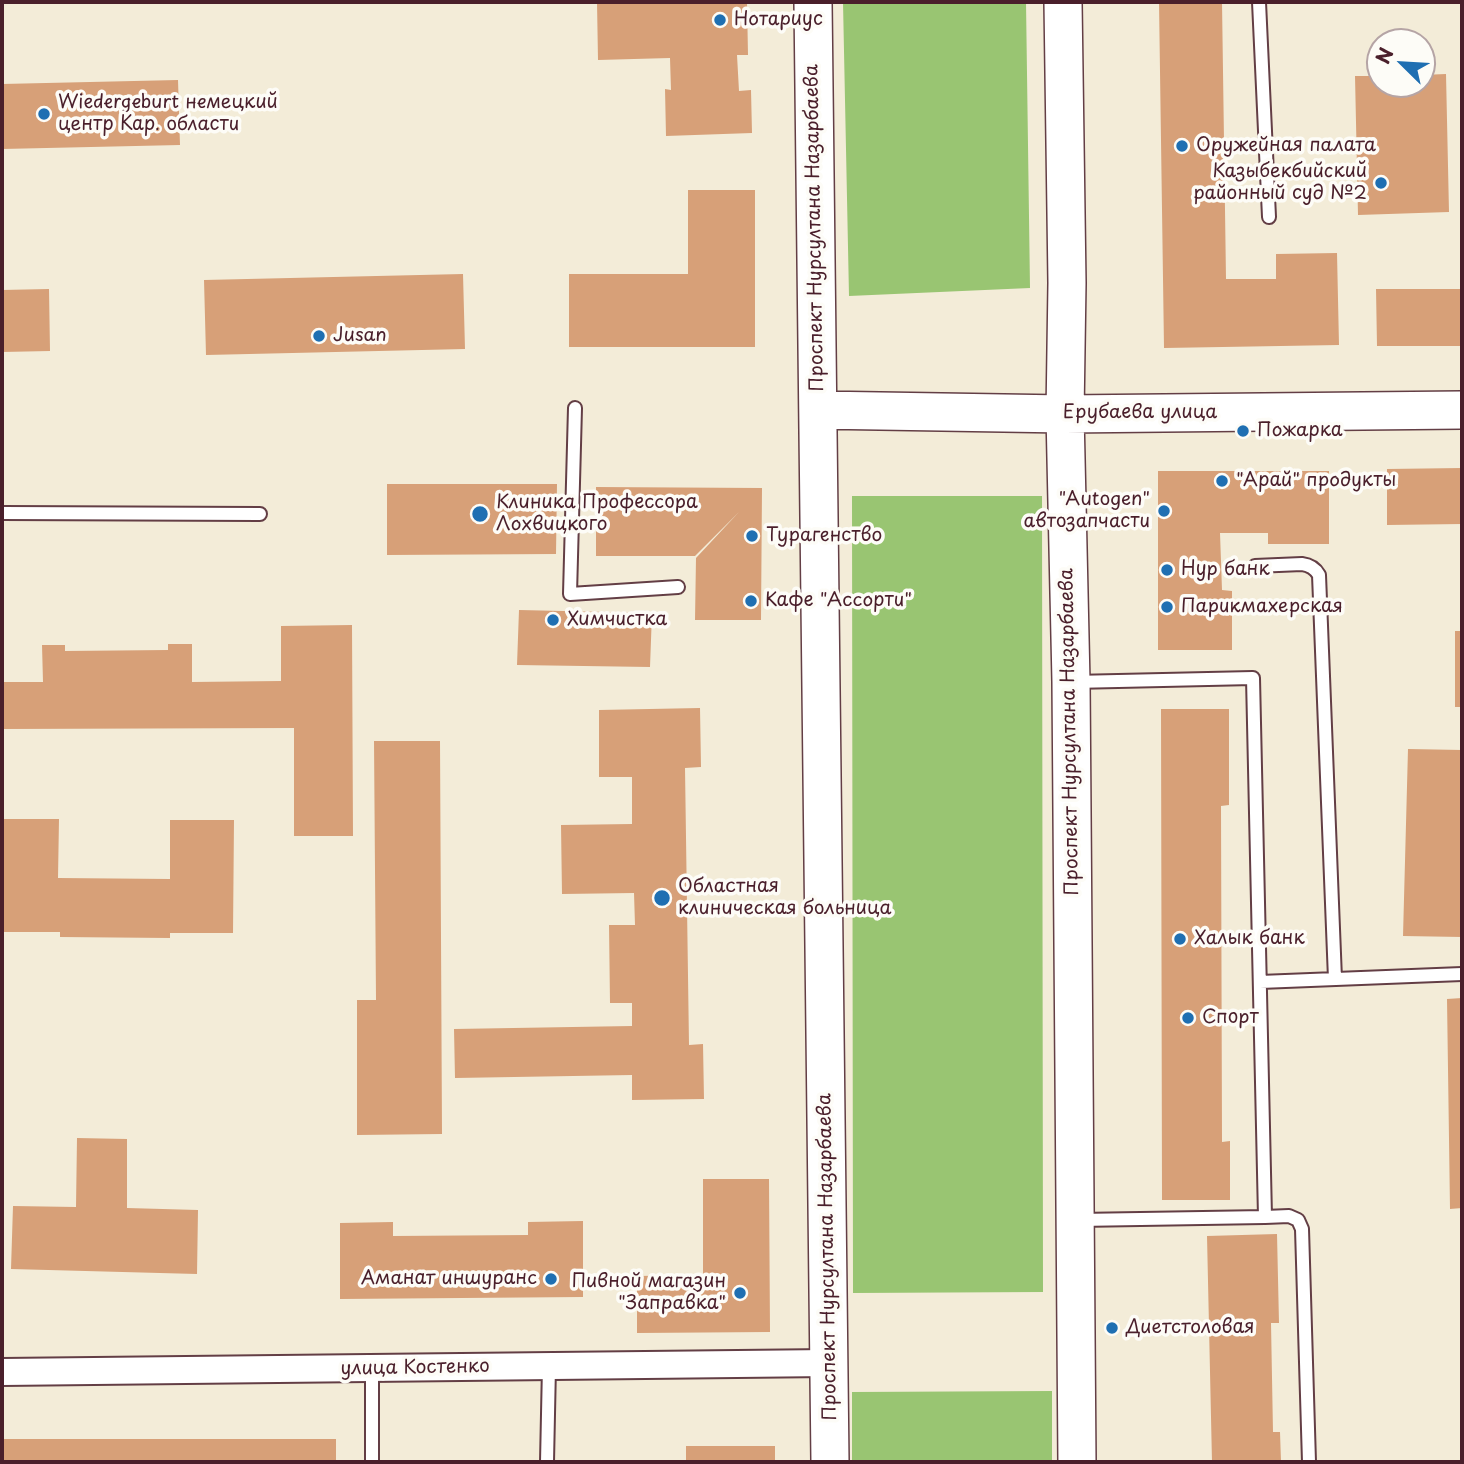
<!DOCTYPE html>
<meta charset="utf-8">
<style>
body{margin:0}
#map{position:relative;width:1464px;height:1464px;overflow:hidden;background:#f3ecd8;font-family:"Playpen Sans",sans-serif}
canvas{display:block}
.frame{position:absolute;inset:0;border:4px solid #4a1f2b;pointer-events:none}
.north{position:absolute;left:1366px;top:28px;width:70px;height:70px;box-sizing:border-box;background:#fdfcf7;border:2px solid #b5a4a5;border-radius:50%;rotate:294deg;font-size:19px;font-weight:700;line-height:28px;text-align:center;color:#4a1f2b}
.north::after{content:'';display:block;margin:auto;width:24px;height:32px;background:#1f6fb2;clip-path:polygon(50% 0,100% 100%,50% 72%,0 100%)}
</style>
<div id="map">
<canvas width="1464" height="1464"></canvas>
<div class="frame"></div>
<div class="north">N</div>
</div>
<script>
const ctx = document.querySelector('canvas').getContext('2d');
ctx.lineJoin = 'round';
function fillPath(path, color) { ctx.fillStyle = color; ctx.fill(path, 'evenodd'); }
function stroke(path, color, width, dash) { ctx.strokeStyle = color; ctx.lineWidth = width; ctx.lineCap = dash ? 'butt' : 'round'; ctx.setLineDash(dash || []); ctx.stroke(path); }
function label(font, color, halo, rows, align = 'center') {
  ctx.font = font + ' "Playpen Sans",sans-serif'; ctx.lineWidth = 7; ctx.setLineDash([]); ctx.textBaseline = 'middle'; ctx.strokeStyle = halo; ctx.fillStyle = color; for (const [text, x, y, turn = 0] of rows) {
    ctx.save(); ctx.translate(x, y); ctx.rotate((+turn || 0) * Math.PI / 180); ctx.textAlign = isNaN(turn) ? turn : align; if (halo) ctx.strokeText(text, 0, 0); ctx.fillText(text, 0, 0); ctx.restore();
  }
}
const green = new Path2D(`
 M843 2H1026L1030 288 849 296Z
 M852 496H1042L1043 1292 853 1293Z
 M1052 1391V1462H852V1392Z`);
const building = new Path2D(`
 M597 2H747L748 55H737L739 91 751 90 752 133 666 136 665 89 671 90 670 58 598 60Z
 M1159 2H1222L1226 279H1276V254L1337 253 1339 345 1164 348Z
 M1446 74 1449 212 1358 215 1355 76H1380V84H1422V75Z
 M178 80 180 145 2 149V84Z
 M688 190H755V347H569V274H688Z
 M463 274 465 349 206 355 204 280Z
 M49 289 50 351 2 352V290Z
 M1376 289H1462V346H1377Z
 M1462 468V524L1387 525V469Z
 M1158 471H1329V544H1268V533H1220L1222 590 1232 591V650H1158Z
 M387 484H557L556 554 387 555Z
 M596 487 762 488 761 620H695L696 558 739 512 695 556H596Z
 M519 610 652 613 650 667 517 665Z
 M352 625 353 836H294V728L2 729V682H43L42 645H65V651L168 650V644H192V682L281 681V626Z
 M1455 631H1462V707H1455Z
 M700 708 701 767 685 768 689 1045 703 1044 704 1099 632 1100V1075L455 1078 454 1029 632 1026V1003H610L609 925H635L634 893 562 894 561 825 632 824V777H599V710Z
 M1161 709H1229V805L1221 806 1222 1142 1230 1141V1200H1162Z
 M374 741H440L442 1134 357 1135V1000H376Z
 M1408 749 1462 750V937L1403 936Z
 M2 819H59L58 878 170 879V820H234L233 933H170V938L60 937V932H2Z
 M1462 998V1208L1450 1209 1447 999Z
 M77 1138 127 1139V1208L198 1210 197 1274 11 1269 13 1206 76 1207Z
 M703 1179H769L770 1332 637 1333V1276L703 1275Z
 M583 1221V1297L340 1299V1223L393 1222V1236L528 1235V1222Z
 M1277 1234 1279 1323H1271L1273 1432H1280L1281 1462H1212L1207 1236Z
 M2 1439H336V1462H2Z
 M686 1446H775V1462H686Z`);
const service = new Path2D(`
 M1259 2 1269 217
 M575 408 570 594 678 587
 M2 513 260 514
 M1255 566 1302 564C1310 565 1315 568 1319 575L1335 979
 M1073 682 1253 678 1265 1217 1078 1220
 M1260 982 1462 974
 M1265 1217 1289 1216 1298 1220 1302 1229 1309 1462
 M372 1462V1368
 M547 1462 549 1366`);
const minor = new Path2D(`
 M2 1372 829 1363`);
const secondary = new Path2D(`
 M813 2 830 1462
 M1063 2 1067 283 1065 414 1071 682 1077 1462
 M818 410 1065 414 1462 410`);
const markers = [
 [720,20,7,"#1f6fb2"],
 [44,114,7,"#1f6fb2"],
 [1182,146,7,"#1f6fb2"],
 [1381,183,7,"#1f6fb2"],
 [319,336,7,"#1f6fb2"],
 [1243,431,7,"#1f6fb2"],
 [1222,481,7,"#1f6fb2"],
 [1164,511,7,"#1f6fb2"],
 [480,514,9,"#1f6fb2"],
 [752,536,7,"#1f6fb2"],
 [1167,570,7,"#1f6fb2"],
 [751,601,7,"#1f6fb2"],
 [1167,607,7,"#1f6fb2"],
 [553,620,7,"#1f6fb2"],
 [662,898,9,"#1f6fb2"],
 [1180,939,7,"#1f6fb2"],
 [1188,1018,7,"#1f6fb2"],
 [551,1279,7,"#1f6fb2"],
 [740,1293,7,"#1f6fb2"],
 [1112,1328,7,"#1f6fb2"]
];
const poiNames = [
 ["Нотариус",734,20],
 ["Wiedergeburt немецкий",58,103],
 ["центр Кар. области",58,125],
 ["Оружейная палата",1196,146],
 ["Казыбекбийский",1367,172,"right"],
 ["районный суд №2",1367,194,"right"],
 ["Jusan",333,336],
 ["Пожарка",1257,431],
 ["\"Арай\" продукты",1236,481],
 ["\"Autogen\"",1150,500,"right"],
 ["автозапчасти",1150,522,"right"],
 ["Клиника Профессора",496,503],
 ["Лохвицкого",496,525],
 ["Турагенство",766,536],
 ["Нур банк",1181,570],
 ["Кафе \"Ассорти\"",765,601],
 ["Парикмахерская",1181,607],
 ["Химчистка",567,620],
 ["Областная",678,887],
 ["клиническая больница",678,909],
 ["Халык банк",1194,939],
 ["Спорт",1202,1018],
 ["Аманат иншуранс",537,1279,"right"],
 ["Пивной магазин",726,1282,"right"],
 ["\"Заправка\"",726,1304,"right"],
 ["Диетстоловая",1126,1328]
];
const streetNames = [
 ["Проспект Нурсултана Назарбаева",815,228,-91],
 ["Ерубаева улица",1140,413],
 ["Проспект Нурсултана Назарбаева",1070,732,-91],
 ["Проспект Нурсултана Назарбаева",828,1257,-91],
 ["улица Костенко",415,1368,-1]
];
fillPath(green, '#99c572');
fillPath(building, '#d7a078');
stroke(service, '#633e45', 16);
stroke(minor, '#633e45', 30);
stroke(secondary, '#633e45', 40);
stroke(service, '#fff', 12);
stroke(minor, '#fff', 26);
stroke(secondary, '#fff', 37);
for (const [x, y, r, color] of markers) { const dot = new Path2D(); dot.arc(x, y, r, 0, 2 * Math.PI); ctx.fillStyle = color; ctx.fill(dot); stroke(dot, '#fdfcf7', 2.5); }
label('19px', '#4a1f2b', '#fdfcf7', poiNames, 'left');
label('19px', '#4a1f2b', '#fdfcf7', streetNames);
</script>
